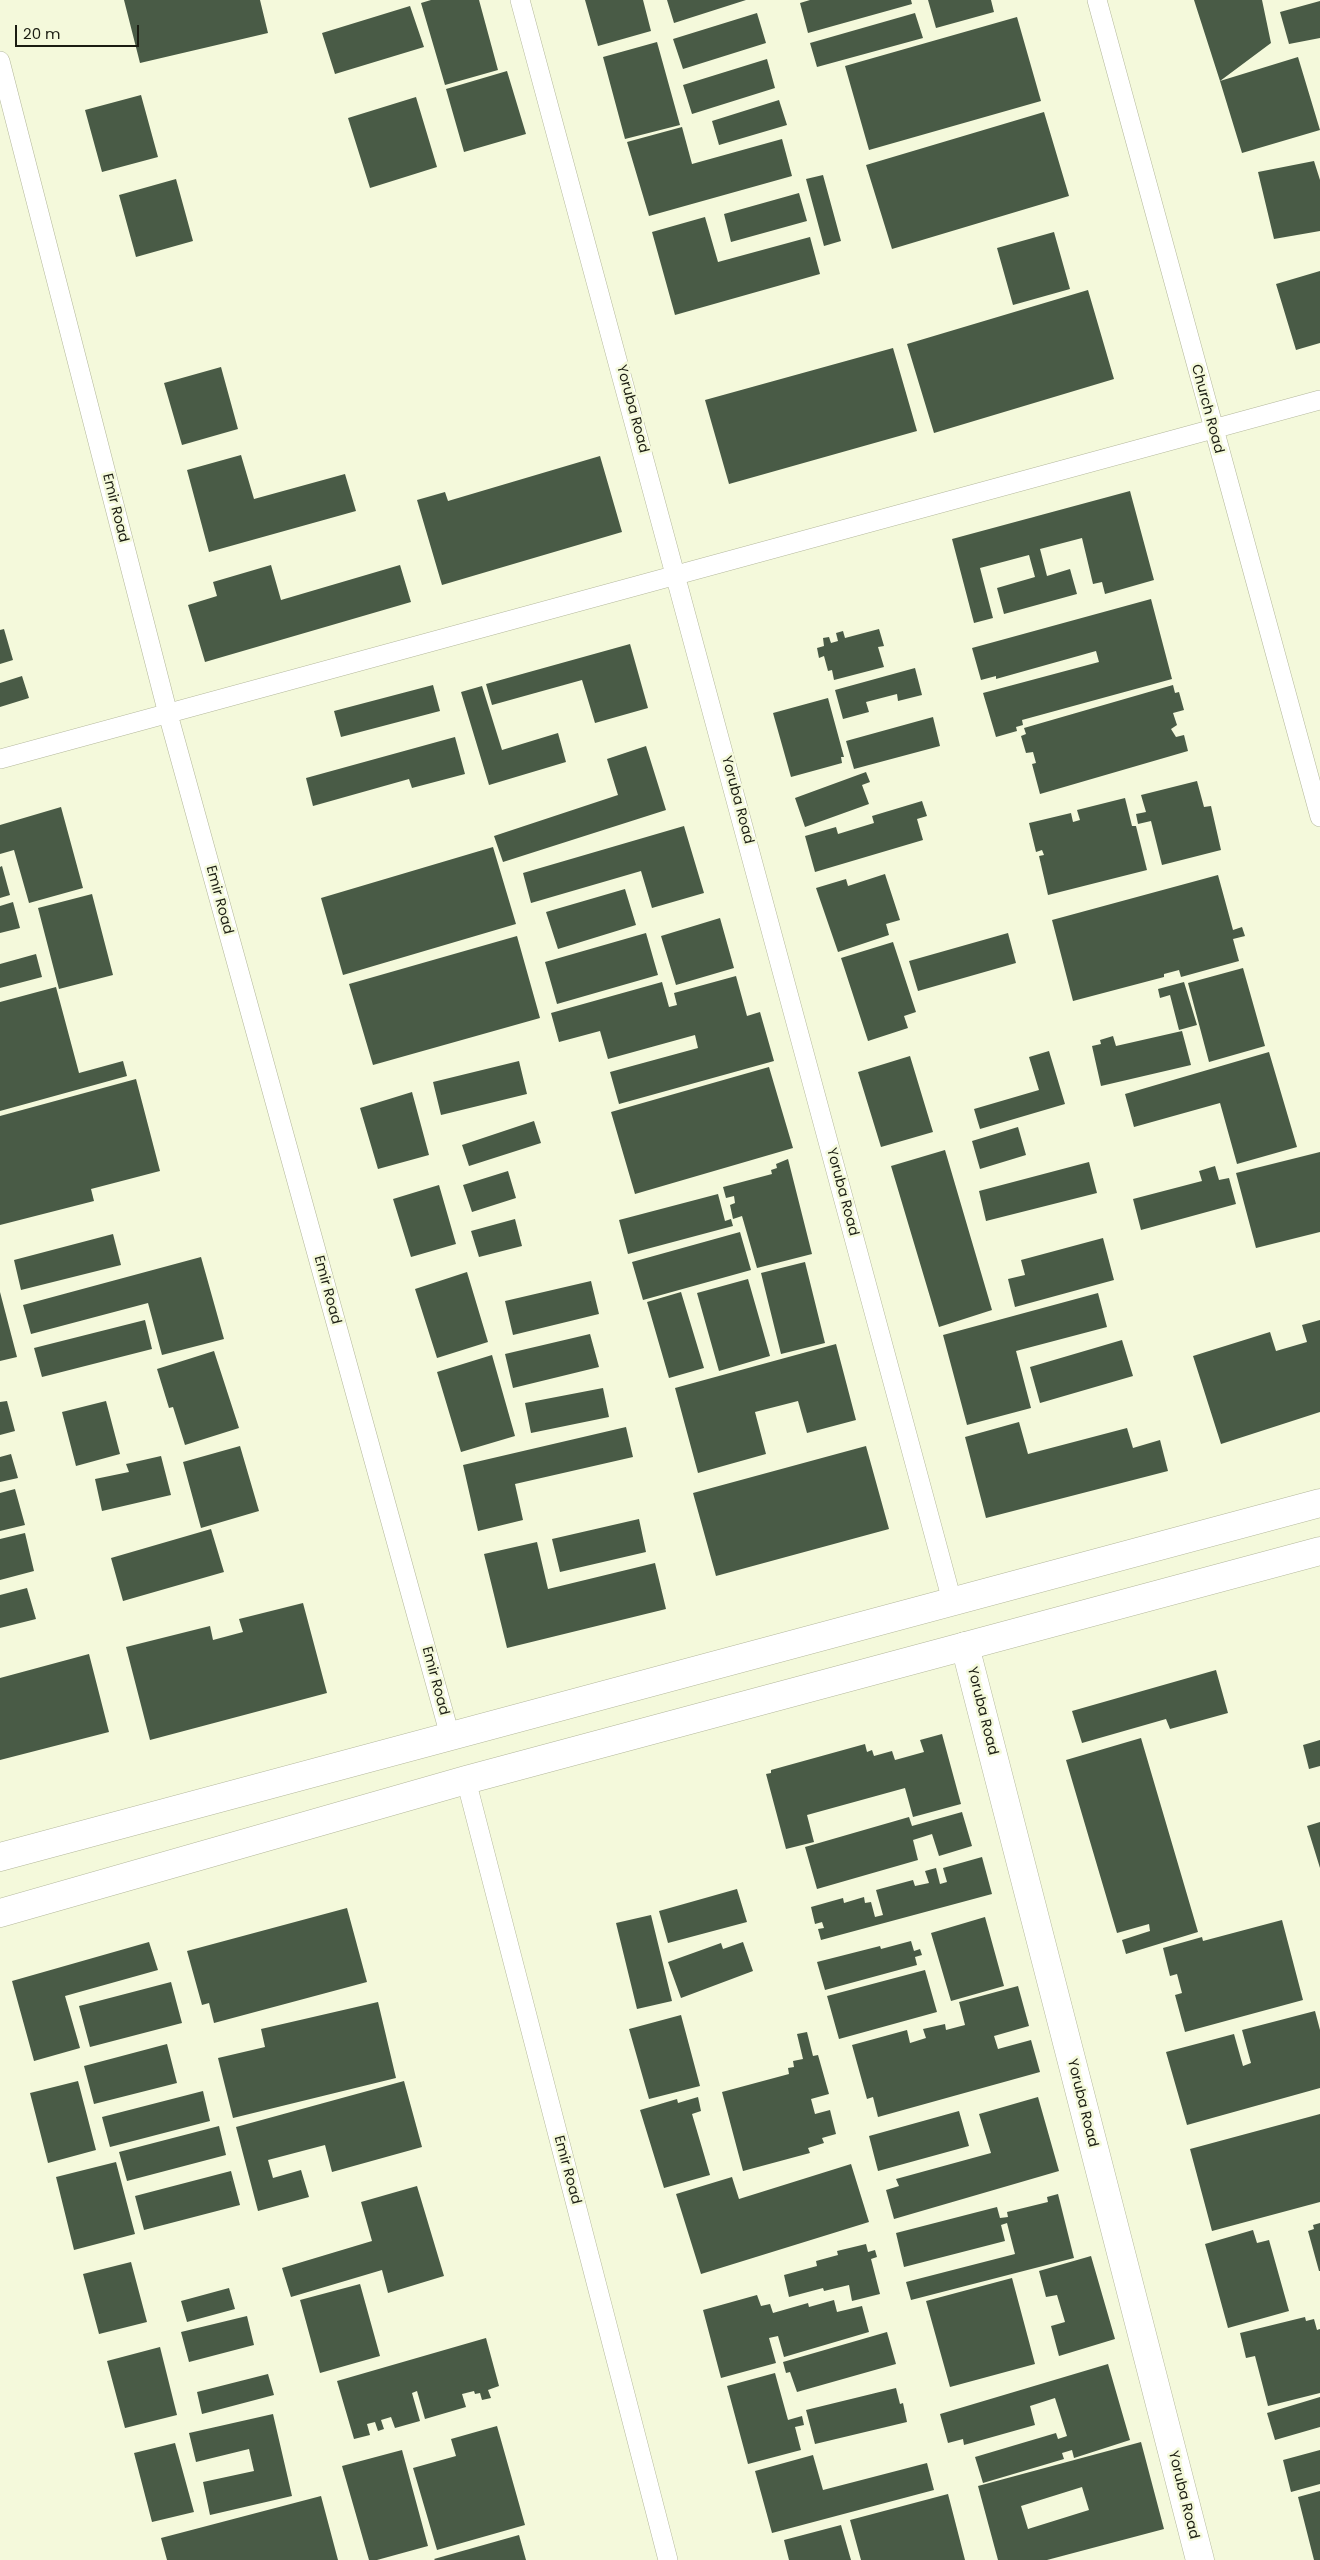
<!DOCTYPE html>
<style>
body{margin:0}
#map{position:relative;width:1320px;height:2560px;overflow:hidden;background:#f4f9db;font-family:Poppins,sans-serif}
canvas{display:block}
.scale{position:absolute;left:15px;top:25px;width:124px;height:22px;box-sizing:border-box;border:2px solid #1b1d12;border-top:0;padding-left:6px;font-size:15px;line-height:18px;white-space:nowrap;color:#1b1d12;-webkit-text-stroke:4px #f4f9db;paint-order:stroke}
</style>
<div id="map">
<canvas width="1320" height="2560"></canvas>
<div class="scale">20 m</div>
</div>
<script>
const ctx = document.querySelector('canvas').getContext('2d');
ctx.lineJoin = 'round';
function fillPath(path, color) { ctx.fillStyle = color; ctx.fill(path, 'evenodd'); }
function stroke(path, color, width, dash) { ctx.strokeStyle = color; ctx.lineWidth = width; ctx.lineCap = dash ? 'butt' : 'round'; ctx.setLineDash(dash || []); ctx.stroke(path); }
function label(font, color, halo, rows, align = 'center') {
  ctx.font = font + ' Poppins,sans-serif'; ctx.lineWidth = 5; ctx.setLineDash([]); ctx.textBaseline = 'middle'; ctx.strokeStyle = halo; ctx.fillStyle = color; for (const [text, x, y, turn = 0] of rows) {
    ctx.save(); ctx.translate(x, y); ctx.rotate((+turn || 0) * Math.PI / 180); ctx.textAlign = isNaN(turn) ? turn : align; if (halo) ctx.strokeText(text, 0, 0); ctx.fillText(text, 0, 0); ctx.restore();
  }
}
const building = new Path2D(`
 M124 0H260L268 33 140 63Z
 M431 0H479L498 70 445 85 421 3Z
 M585 0H643L651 31 598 46Z
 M667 0H746L674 23Z
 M810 0H911L912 4 808 33 800 3Z
 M928 0H991L994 12 936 28Z
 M1194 0H1262L1271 43 1220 81Z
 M1320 1V38L1289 44 1280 12Z
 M410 6 424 47 335 74 322 33Z
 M757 13 766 43 683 69 673 39Z
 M915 13 923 38 817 67 810 43Z
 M1017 17 1041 101 869 150 845 66Z
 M657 42 680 125 625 139 603 57Z
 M1298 57 1320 130 1242 153 1220 81Z
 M767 59 775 88 692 114 683 85Z
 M507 71 526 134 464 152 446 89Z
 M141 95 158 157 102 172 85 110Z
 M416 97 437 167 370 188 348 118Z
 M779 100 787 125 719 145 712 121Z
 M1044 112 1069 196 892 249 866 165Z
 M682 127 692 164 782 139 792 176 649 216 627 142Z
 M1314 161 1320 180V231L1274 239 1258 172Z
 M823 175 841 241 824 246 806 179Z
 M176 179 193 241 136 257 119 195Z
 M799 193 807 221 731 242 724 214Z
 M705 217 718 262 810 237 820 274 675 315 652 232Z
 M1054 232 1070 289 1013 305 997 248Z
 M1320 271V343L1296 350 1276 284Z
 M1088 290 1114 379 934 433 907 344Z
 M893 348 917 431 729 484 705 400Z
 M221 367 238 429 182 445 164 383Z
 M241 455 254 499 345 474 356 511 209 552 187 470Z
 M600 456 622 532 442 585 417 500 445 492 448 501Z
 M1130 491 1154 580 1105 594 1102 582 1093 584 1082 538 1040 549 1047 576 1070 569 1077 594 1004 614 997 588 1035 577 1029 555 980 568 993 618 974 623 952 539Z
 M271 565 281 600 400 565 411 602 205 662 188 605 217 596 213 582Z
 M1151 599 1172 679 1022 720 1023 725 1016 727 1017 731 996 737 983 693 1099 662 1096 651 996 679V676L981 680 972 648Z
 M4 629 13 660 0 664V630Z
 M879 629 884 646 878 647 884 667 834 680 832 670 828 671 824 656 819 658 817 648 824 646 823 638 829 637 831 643 838 641 836 633 843 631 845 638Z
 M630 644 648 708 595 723 582 680 492 705 486 684Z
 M915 668 922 695 898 701 897 694 866 702 869 712 843 719 835 690Z
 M22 676 29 698 0 707V683Z
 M433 685 440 711 341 737 334 711Z
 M1173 685 1175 693 1179 692 1184 710 1173 713 1177 725 1171 729 1176 737 1184 735 1188 751 1040 794 1032 764 1036 763 1033 752 1026 753 1021 736 1026 734 1024 728Z
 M482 686 502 750 558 733 566 762 489 785 461 692Z
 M828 698 844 757H841L842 763 791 777 773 713Z
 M933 717 940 746 854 769 846 741Z
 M455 737 465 774 412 788 409 779 313 806 306 778Z
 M646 746 666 810 503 862 494 836 618 795 607 759Z
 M866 772 870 782 862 785 869 804 805 827 795 798Z
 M1197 781 1204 807 1211 806 1221 850 1162 865 1151 821 1138 824 1136 814 1146 812 1141 795Z
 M1125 798 1132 826H1136L1147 870 1048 895 1039 856 1044 855 1042 850 1036 852 1029 823 1071 813 1073 822 1080 820 1077 810Z
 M922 801 927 816 917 819 923 840 815 872 805 836 836 827 838 834 874 823 872 816Z
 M61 807 83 888 29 903 14 850 0 854V825Z
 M684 826 704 893 652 908 641 871 531 903 523 873Z
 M493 847 516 924 343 975 321 898Z
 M2 866 10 895 0 898V867Z
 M885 874 900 920 886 924 889 935 838 952 816 888 846 879 848 886Z
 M1218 875 1233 930 1242 927 1245 936 1233 939 1239 961 1181 977 1179 970 1164 974V977L1073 1001 1052 920Z
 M625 889 636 925 558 949 546 912Z
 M92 894 113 975 59 989 38 908Z
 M13 902 20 928 0 933V906Z
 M720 918 734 968 676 985 661 936Z
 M646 933 658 975 557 1004 545 962Z
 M1008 933 1016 963 918 991 909 961Z
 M517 936 540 1018 373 1065 349 984Z
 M893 942 916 1012 904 1016 908 1028 868 1041 841 958Z
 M36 954 42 977 0 988V964Z
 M1243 968 1265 1046 1209 1062 1188 983Z
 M736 976 747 1016 760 1012 774 1061 619 1104 610 1072 698 1048 695 1035 608 1059 600 1031 559 1042 551 1013 662 982 669 1007 677 1005 674 993Z
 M1184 982 1197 1025 1179 1030 1170 995 1160 998 1158 989Z
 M56 987 79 1073 123 1061 127 1076 0 1111V1002Z
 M1182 1031 1191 1065 1101 1086 1092 1046 1101 1044 1100 1040 1113 1036 1116 1046Z
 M1049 1051 1065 1104 980 1129 974 1109 1039 1090 1029 1057Z
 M1269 1052 1297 1147 1237 1164 1220 1103 1134 1127 1125 1094Z
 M910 1056 933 1132 881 1147 858 1072Z
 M519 1061 527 1094 441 1115 433 1082Z
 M769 1067 793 1148 635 1194 611 1112Z
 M136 1079 160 1171 91 1189 94 1201 0 1225V1116Z
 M412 1092 429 1155 378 1169 360 1108Z
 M534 1121 541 1143 469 1166 462 1145Z
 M1018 1127 1026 1155 980 1169 972 1141Z
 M945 1150 992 1310 939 1327 891 1166Z
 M1320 1152V1232L1256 1248 1236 1173Z
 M788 1159 812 1254 757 1268 742 1216 733 1219 730 1205 735 1203 734 1196 726 1198 723 1187 772 1174 771 1170 777 1168 776 1164Z
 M1089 1162 1097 1193 986 1221 979 1191Z
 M1215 1166 1219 1180 1229 1178 1236 1204 1141 1230 1133 1199 1202 1181 1199 1171Z
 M508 1171 516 1198 472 1212 463 1185Z
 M439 1185 456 1244 411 1257 393 1199Z
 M718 1194 725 1221 731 1219 733 1226 628 1254 619 1220Z
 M515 1219 522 1246 479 1257 471 1231Z
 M740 1232 751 1270 643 1300 632 1262Z
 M113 1234 121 1265 21 1290 14 1260Z
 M1103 1238 1114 1280 1015 1307 1008 1279 1025 1275 1021 1260Z
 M201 1257 224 1339 162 1355 148 1303 31 1334 23 1305Z
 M805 1262 825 1343 781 1354 761 1273Z
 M467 1272 488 1342 437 1358 415 1289Z
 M748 1279 770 1356 719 1371 697 1293Z
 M591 1281 599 1314 513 1335 505 1301Z
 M0 1292 17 1357 0 1361Z
 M681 1292 704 1368 669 1378 647 1302Z
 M1098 1293 1107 1327 1016 1351 1031 1408 967 1425 943 1335Z
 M145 1320 152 1349 42 1377 34 1348Z
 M1320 1320V1412L1221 1444 1193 1356 1270 1332 1276 1351 1307 1342 1302 1325Z
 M590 1334 599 1367 513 1388 505 1354Z
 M1122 1340 1133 1376 1040 1403 1030 1367Z
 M836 1344 856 1420 807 1433 798 1401 755 1412 766 1454 698 1473 675 1388Z
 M214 1351 239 1428 185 1445 173 1407 169 1408 157 1369Z
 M492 1355 515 1436 461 1452 437 1372Z
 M603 1388 609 1417 531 1433 525 1403Z
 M7 1401 15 1431 0 1435V1402Z
 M106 1401 120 1454 76 1466 62 1412Z
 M1019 1422 1028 1454 1127 1428 1133 1448 1160 1440 1168 1471 986 1518 965 1437Z
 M626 1427 633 1457 515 1484 523 1520 478 1531 463 1465Z
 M240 1446 259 1511 201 1528 183 1462Z
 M866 1446 889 1529 716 1576 693 1493Z
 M11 1454 18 1478 0 1482V1457Z
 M161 1456 171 1495 102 1511 95 1479 129 1472 126 1464Z
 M15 1489 25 1525 0 1531V1493Z
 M639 1519 646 1552 560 1572 552 1539Z
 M211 1529 224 1572 123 1601 111 1558Z
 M25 1533 34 1571 0 1580V1539Z
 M537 1542 548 1589 655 1563 666 1609 507 1648 484 1554Z
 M27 1588 36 1619 0 1628V1595Z
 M303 1603 327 1693 150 1740 126 1647 210 1626 213 1640 243 1632 239 1619Z
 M89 1654 109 1732 0 1760V1678Z
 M1216 1670 1228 1713 1170 1729 1166 1719 1082 1743 1072 1711Z
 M942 1734 961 1804 913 1817 905 1788 807 1815 814 1842 786 1849 766 1774 771 1773V1770L865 1744 867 1752 872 1750 874 1756 892 1751 895 1760 924 1752 920 1740Z
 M1141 1738 1198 1932 1126 1954 1122 1940 1150 1931 1149 1924 1117 1933 1066 1760Z
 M1320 1740V1766L1309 1769 1303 1745Z
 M962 1812 972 1846 939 1856 932 1834 913 1840 918 1860 817 1889 805 1847 909 1817 912 1826Z
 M1320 1822V1868L1307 1826Z
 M982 1857 992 1894 821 1940 818 1929 824 1928 822 1922 815 1924 811 1907 843 1898 844 1903 864 1897 865 1903 871 1902 875 1917 883 1915 876 1890 913 1880 915 1886 929 1883 925 1871 936 1868 940 1884 947 1882 943 1868Z
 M737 1889 747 1922 668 1943 659 1911Z
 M347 1908 367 1982 214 2023 209 2003 202 2005 187 1951Z
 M651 1915 672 2001 637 2009 616 1923Z
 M985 1917 1004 1986 951 2001 931 1933Z
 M1282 1920 1303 2000 1185 2032 1175 1995 1182 1993 1177 1974 1170 1976 1163 1948 1202 1937 1203 1941Z
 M911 1941 914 1951 920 1949 922 1955 915 1957 917 1965 825 1990 817 1962 880 1946 881 1949Z
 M149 1942 158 1970 65 1996 80 2048 34 2061 12 1981Z
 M743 1942 753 1971 681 1998 668 1962 721 1943 723 1949Z
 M925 1970 937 2012 839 2039 827 1996Z
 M171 1982 182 2023 90 2047 79 2006Z
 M1018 1986 1029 2026 994 2036 998 2049 1031 2040 1040 2072 878 2117 873 2097 867 2099 852 2045 907 2030 910 2043 926 2038 923 2029 945 2024 946 2030 965 2025 959 2002Z
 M378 2002 396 2078 233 2118 218 2058 265 2047 261 2029Z
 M1315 2011 1320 2030V2088L1187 2125 1166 2052 1234 2034 1243 2066 1251 2063 1242 2030Z
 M681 2015 700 2086 649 2099 629 2029Z
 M807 2032 813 2056 818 2055 829 2094 811 2099 815 2114 830 2110 836 2134 822 2138 824 2143 808 2148 810 2153 743 2171 722 2092 789 2074 788 2068 794 2067 793 2061 803 2059 797 2034Z
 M167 2044 177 2083 94 2104 84 2066Z
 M78 2081 96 2150 48 2163 30 2093Z
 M404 2081 422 2147 332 2172 325 2145 268 2160 273 2178 301 2170 309 2197 258 2211 236 2127Z
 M203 2091 210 2121 110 2147 102 2117Z
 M698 2097 701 2111 692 2114 710 2175 664 2188 640 2110 677 2099 678 2103Z
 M1038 2097 1059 2171 894 2219 886 2190 899 2186 896 2179 991 2153 979 2114Z
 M959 2111 969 2146 878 2171 869 2136Z
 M1320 2114V2202L1212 2231 1190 2149Z
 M219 2126 226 2155 127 2181 119 2152Z
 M116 2162 135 2234 74 2250 56 2177Z
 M851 2164 869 2222 701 2274 676 2194 732 2177 739 2199Z
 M231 2171 240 2205 144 2230 135 2196Z
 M417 2186 444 2276 388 2293 382 2270 291 2297 282 2268 372 2241 361 2202Z
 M1058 2194 1074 2258 911 2300 906 2282 1015 2254 1007 2223 1001 2225 1005 2241 904 2267 896 2233 997 2207 1000 2218 1008 2217 1007 2212 1048 2202 1047 2197Z
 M1320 2223V2271H1319L1308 2231 1314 2229 1313 2225Z
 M1253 2230 1257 2243 1269 2240 1289 2311 1228 2328 1205 2244Z
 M866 2244 868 2252 875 2250 877 2257 871 2259 880 2294 852 2301 849 2285 824 2291 823 2288 789 2297 784 2275 817 2266 816 2261 838 2255 837 2251Z
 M1091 2256 1115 2339 1059 2356 1051 2326 1065 2322 1057 2295 1046 2297 1039 2271Z
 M131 2262 147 2322 99 2334 83 2274Z
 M1012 2278 1035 2364 950 2387 926 2301Z
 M360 2284 380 2356 320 2373 300 2300Z
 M229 2288 235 2309 187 2322 181 2301Z
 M757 2295 761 2306 770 2304 773 2313 808 2303 809 2307 834 2300 837 2312 862 2306 869 2332 784 2357 778 2336 769 2338 776 2363 721 2378 703 2310Z
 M247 2316 254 2345 189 2362 181 2332Z
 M1305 2317 1306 2321 1314 2319 1317 2330 1320 2329V2393L1268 2406 1255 2356 1246 2358 1240 2333Z
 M887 2332 896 2364 797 2392 790 2372 786 2373 783 2362Z
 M486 2338 499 2386 488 2390 491 2398 482 2400 480 2393 475 2394 474 2391 462 2394 466 2407 425 2419 417 2391 412 2393 420 2421 395 2428 391 2417 381 2420 384 2429 378 2431 375 2422 367 2424 370 2435 354 2439 337 2381Z
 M160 2347 177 2415 125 2428 107 2361Z
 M1108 2364 1130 2440 1074 2458 1072 2450 1062 2453 1064 2459 983 2483 975 2457 1056 2433 1058 2439 1067 2436 1055 2398 1030 2406 1035 2425 964 2445 963 2439 948 2443 940 2414Z
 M775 2373 788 2420 802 2416 804 2425 795 2427 801 2450 748 2464 727 2386Z
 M268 2374 274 2395 202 2414 197 2392Z
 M896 2388 900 2404 903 2403 907 2422 815 2444 806 2410Z
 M1320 2397V2427L1275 2440 1267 2413Z
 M273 2414 292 2496 210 2515 203 2482 254 2471 249 2449 196 2462 189 2433Z
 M497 2426 525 2525 437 2550 413 2468 456 2456 451 2439Z
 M1141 2442 1164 2529 1047 2560H998L978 2486ZM1082 2487 1089 2510 1028 2529 1021 2506Z
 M175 2443 194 2512 152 2522 134 2453Z
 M402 2450 428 2546 377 2560H369L342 2466Z
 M1320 2450V2484L1291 2492 1283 2460Z
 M813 2455 823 2490 927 2463 934 2490 772 2533 755 2471Z
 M1320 2491V2560H1314L1298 2497Z
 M948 2494 965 2560H861L850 2520Z
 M321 2496 338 2560H167L161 2538Z
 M841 2525 851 2560H789L784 2540Z
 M519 2535 526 2560H435L434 2559Z`);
const lane = new Path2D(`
 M520 0 952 1601
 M1097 0 1320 817
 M0 61 168 714 450 1736
 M0 759 1320 400
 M466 1780 668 2560`);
const street = new Path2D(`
 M965 1646 1200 2560`);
const secondary = new Path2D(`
 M0 1857 1320 1503
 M0 1913 466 1780 1320 1551`);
const streetNames = [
 ["Yoruba Road",632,409,75],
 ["Church Road",1207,409,75],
 ["Emir Road",115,508,76],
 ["Yoruba Road",737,800,75],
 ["Emir Road",219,900,75],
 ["Yoruba Road",842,1192,75],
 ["Emir Road",327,1290,75],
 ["Emir Road",435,1681,75],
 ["Yoruba Road",982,1711,76],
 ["Yoruba Road",1082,2103,76],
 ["Emir Road",567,2170,75],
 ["Yoruba Road",1183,2495,76]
];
fillPath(building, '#495b46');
stroke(lane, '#b3b79b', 20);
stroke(street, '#b3b79b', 29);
stroke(secondary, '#b3b79b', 29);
stroke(lane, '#fff', 19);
stroke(street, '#fff', 28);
stroke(secondary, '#fff', 28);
label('14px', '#1b1d12', '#f4f9db', streetNames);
</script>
